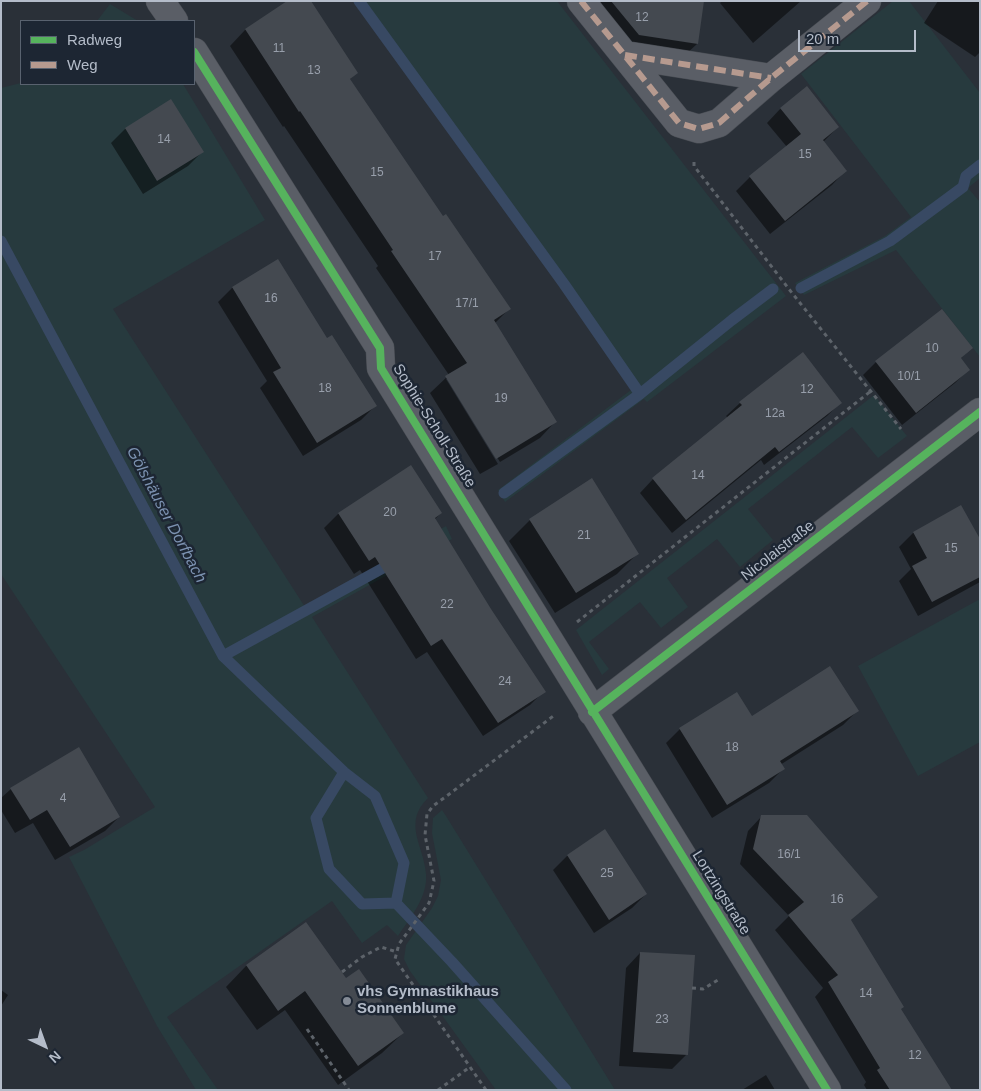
<!DOCTYPE html>
<meta charset="utf-8">
<style>
body{margin:0}
#map{position:relative;width:981px;height:1091px;overflow:hidden;background:#2a3038;font-family:Arial,sans-serif}
canvas{display:block}
.frame{position:absolute;inset:0;border:2px solid #b4bcc9;pointer-events:none}
.legend{position:absolute;left:20px;top:20px;width:175px;height:65px;box-sizing:border-box;background:#1d2633;border:1px solid #59626f;margin:0;padding:6px 9px;list-style:none;font-size:15px;color:#b4bcc9}
.legend li{display:flex;align-items:center;gap:10px;height:25px}
.legend b{width:25px;border:1px solid #59626f}
.north{position:absolute;left:20px;top:1021px;width:50px;height:50px;-webkit-text-stroke:4px #1d2633;paint-order:stroke;rotate:138deg;font-size:14px;font-weight:700;line-height:20px;text-align:center;color:#b4bcc9}
.north::after{content:'';display:block;margin:auto;width:18px;height:22px;background:#b4bcc9;clip-path:polygon(50% 0,100% 100%,50% 72%,0 100%)}
.scale{position:absolute;left:798px;top:30px;width:118px;height:22px;box-sizing:border-box;border:2px solid #b4bcc9;border-top:0;padding-left:6px;font-size:15px;line-height:18px;white-space:nowrap;color:#b4bcc9;-webkit-text-stroke:4px #1d2633;paint-order:stroke}
</style>
<div id="map">
<canvas width="981" height="1091"></canvas>
<div class="frame"></div>
<ul class="legend">
<li><b style="height:6px;background:#56b35d"></b>Radweg</li>
<li><b style="height:6px;background:#b69a8f"></b>Weg</li>
</ul>
<div class="north">N</div>
<div class="scale">20 m</div>
</div>
<script>
const ctx = document.querySelector('canvas').getContext('2d');
ctx.lineJoin = 'round';
function fillPath(path, color) { ctx.fillStyle = color; ctx.fill(path, 'evenodd'); }
function stroke(path, color, width, dash) { ctx.strokeStyle = color; ctx.lineWidth = width; ctx.lineCap = dash ? 'butt' : 'round'; ctx.setLineDash(dash || []); ctx.stroke(path); }
function label(font, color, halo, rows, align = 'center') {
  ctx.font = font + ' Arial,sans-serif'; ctx.lineWidth = 5; ctx.setLineDash([]); ctx.textBaseline = 'middle'; ctx.strokeStyle = halo; ctx.fillStyle = color; for (const [text, x, y, turn = 0] of rows) {
    ctx.save(); ctx.translate(x, y); ctx.rotate((+turn || 0) * Math.PI / 180); ctx.textAlign = isNaN(turn) ? turn : align; if (halo) ctx.strokeText(text, 0, 0); ctx.fillText(text, 0, 0); ctx.restore();
  }
}
const green = new Path2D(`
 M359 1H557L786 296 647 402 644 399 505 502 498 490 635 387 564 284Z
 M893 1H909L980 93V178L968 188 980 202V357L896 250 804 295 795 283 885 236 911 217 801 74Z
 M110 4 138 21H97Z
 M21 83 183 84 265 220 113 309 305 607 446 526 452 539 312 617 428 798C402 823 424 846 426 874 428 897 410 918 398 936L387 925 362 943 332 901 167 1017 218 1090H196L157 1026 69 857 84 850 155 807 1 574V88Z
 M874 395 907 436 878 458 852 427 748 509 773 540 740 567 717 539 667 578 688 607 661 628 640 602 589 642 609 669 602 675 576 630Z
 M980 599V742L918 776 858 666Z
 M442 810 446 816 615 1090H496L410 971 404 959 406 945 432 908 438 896 441 880 432 833 433 818Z`);
const shadow = new Path2D(`
 M290 1 356 73 349 80 442 218 509 309 494 324 555 422 540 438 500 462 449 379H446L498 464 480 474 430 393 449 375 376 268 378 266 284 126 283 127 230 46 245 30Z
 M589 1H702L697 44 684 56 626 47Z
 M722 1H801L753 43 720 3Z
 M938 1H980V52L975 57 924 23Z
 M171 101 202 152 188 166 143 194 111 143 125 129Z
 M781 108 838 127 823 142 846 170 832 185 770 234 736 191 750 177 787 147 767 123Z
 M278 260 327 340 375 406 361 420 303 456 260 388 267 381 218 302 232 288Z
 M971 348 960 359 968 370 955 383 902 425 863 375 876 362Z
 M841 402 827 416 764 465 761 460 672 533 640 493 653 479 728 418 726 416 740 403Z
 M411 467 441 513 434 520 490 609 544 691 530 705 483 736 427 652 416 659 360 570 354 574 324 528 338 514Z
 M961 507 980 542V582L918 616 899 581 911 569 899 547 913 533Z
 M530 520 638 553 617 574 555 613 509 541Z
 M857 711 843 725 780 765 783 769 769 783 712 818 666 743 680 729 751 717Z
 M11 789 119 817 105 831 55 860 33 823 15 833 1 810V798Z
 M762 816 876 897 850 921 900 1010 951 1090H867L864 1085 866 1082 815 997 823 988 775 930 789 916 740 864 748 831Z
 M605 831 646 894 632 908 594 933 553 870 567 856Z
 M306 924 346 980 403 1033 382 1053 338 1085 285 1010 257 1030 226 987 246 966Z
 M640 953 693 957 686 1055 672 1069 619 1066 626 968Z
 M1 990 8 995 1 1006Z
 M766 1075 775 1090H742Z`);
const stream = new Path2D(`
 M359 1 564 284 640 394
 M1 241 223 656 344 772 375 796 404 863 396 903 452 962 566 1090
 M801 288 890 241 963 187 966 176 980 165
 M504 493 640 394 732 320 773 289
 M223 656 394 562
 M344 772 316 818 329 869 362 904 396 903`);
const building = new Path2D(`
 M287 1H311L358 73 350 79 443 216 446 214 511 309 494 320 557 422 496 459 445 376 467 363 391 251 393 250 300 111 299 112 245 29Z
 M611 1H704L698 44 639 35Z
 M807 86 839 127 823 140 847 171 785 221 749 176 801 134 780 108Z
 M171 99 204 152 157 181 125 128Z
 M278 259 327 338 332 335 377 406 317 443 273 372 281 368 232 287Z
 M942 309 973 348 961 358 970 370 916 413 875 361Z
 M803 352 842 403 779 452 775 447 686 520 652 478 742 405 739 402Z
 M411 465 442 513 435 518 491 609 546 692 498 723 442 639 431 646 375 557 369 561 338 513Z
 M592 478 639 554 576 593 529 519Z
 M961 505 980 539V577L932 602 912 566 927 558 913 532Z
 M830 666 859 711 780 761 785 769 727 805 679 728 737 692 752 716Z
 M79 747 120 817 70 847 47 810 30 820 10 788Z
 M761 815H807L878 897 851 920 904 1007 901 1009 952 1090H890L877 1070 880 1068 828 982 838 975 788 915 804 902 753 849Z
 M605 829 647 894 609 920 567 855Z
 M306 922 346 978 359 969 404 1033 358 1066 305 991 278 1011 246 965Z
 M640 952 695 955 688 1055 633 1052Z`);
const path = new Path2D(`
 M694 162V166L792 293 901 429
 M577 622 871 391
 M342 972 362 957 381 947 397 952
 M692 988 703 989 718 980
 M307 1029 349 1090
 M438 1090 470 1067
 M486 1090 395 959 399 944 429 903 434 881 425 835 427 814 433 806 448 795 556 714`);
const minor = new Path2D(`
 M160 1 174 21
 M581 1 679 123 699 129 719 123 771 78 867 1
 M194 52 380 348 381 368 827 1090
 M625 55 771 78
 M592 712 980 412`);
const quiet = new Path2D(`
 M581 1 679 123 699 129 719 123 771 78 867 1
 M625 55 771 78`);
const cycleway = new Path2D(`
 M194 52 380 348 381 368 827 1090
 M592 712 980 412`);
const markers = [
 [347,1001,5,"#848b96"]
];
const numberNames = [
 ["12",642,18],
 ["11",279,49],
 ["13",314,71],
 ["14",164,140],
 ["15",805,155],
 ["15",377,173],
 ["17",435,257],
 ["16",271,299],
 ["17/1",467,304],
 ["10",932,349],
 ["10/1",909,377],
 ["18",325,389],
 ["12",807,390],
 ["19",501,399],
 ["12a",775,414],
 ["14",698,476],
 ["20",390,513],
 ["21",584,536],
 ["15",951,549],
 ["22",447,605],
 ["24",505,682],
 ["18",732,748],
 ["4",63,799],
 ["16/1",789,855],
 ["25",607,874],
 ["16",837,900],
 ["14",866,994],
 ["23",662,1020],
 ["12",915,1056]
];
const streetNames = [
 ["Sophie-Scholl-Straße",434,426,58],
 ["Nicolaistraße",778,551,-38],
 ["Lortzingstraße",721,893,58]
];
const poiNames = [
 ["vhs Gymnastikhaus",357,992],
 ["Sonnenblume",357,1009]
];
const waterNames = [
 ["Gölshäuser Dorfbach",166,515,62]
];
fillPath(green, '#273a3e');
fillPath(shadow, '#0007');
stroke(stream, '#384963', 11);
fillPath(building, '#444950');
stroke(minor, '#484c53', 29);
stroke(path, '#5d636a', 3, [4, 4]);
stroke(minor, '#5a5e66', 28);
stroke(quiet, '#b69a8f', 6, [12, 6]);
stroke(cycleway, '#56b35d', 8);
for (const [x, y, r, color] of markers) { const dot = new Path2D(); dot.arc(x, y, r, 0, 2 * Math.PI); ctx.fillStyle = color; ctx.fill(dot); stroke(dot, '#1d2633', 2); }
label('12px', '#989fab', null, numberNames);
label('15px', '#b4bcc9', '#1d2633', streetNames);
label('bold 15px', '#b4bcc9', '#1d2633', poiNames, 'left');
label('italic 16px', '#7c92b1', '#1d2633', waterNames);
</script>
